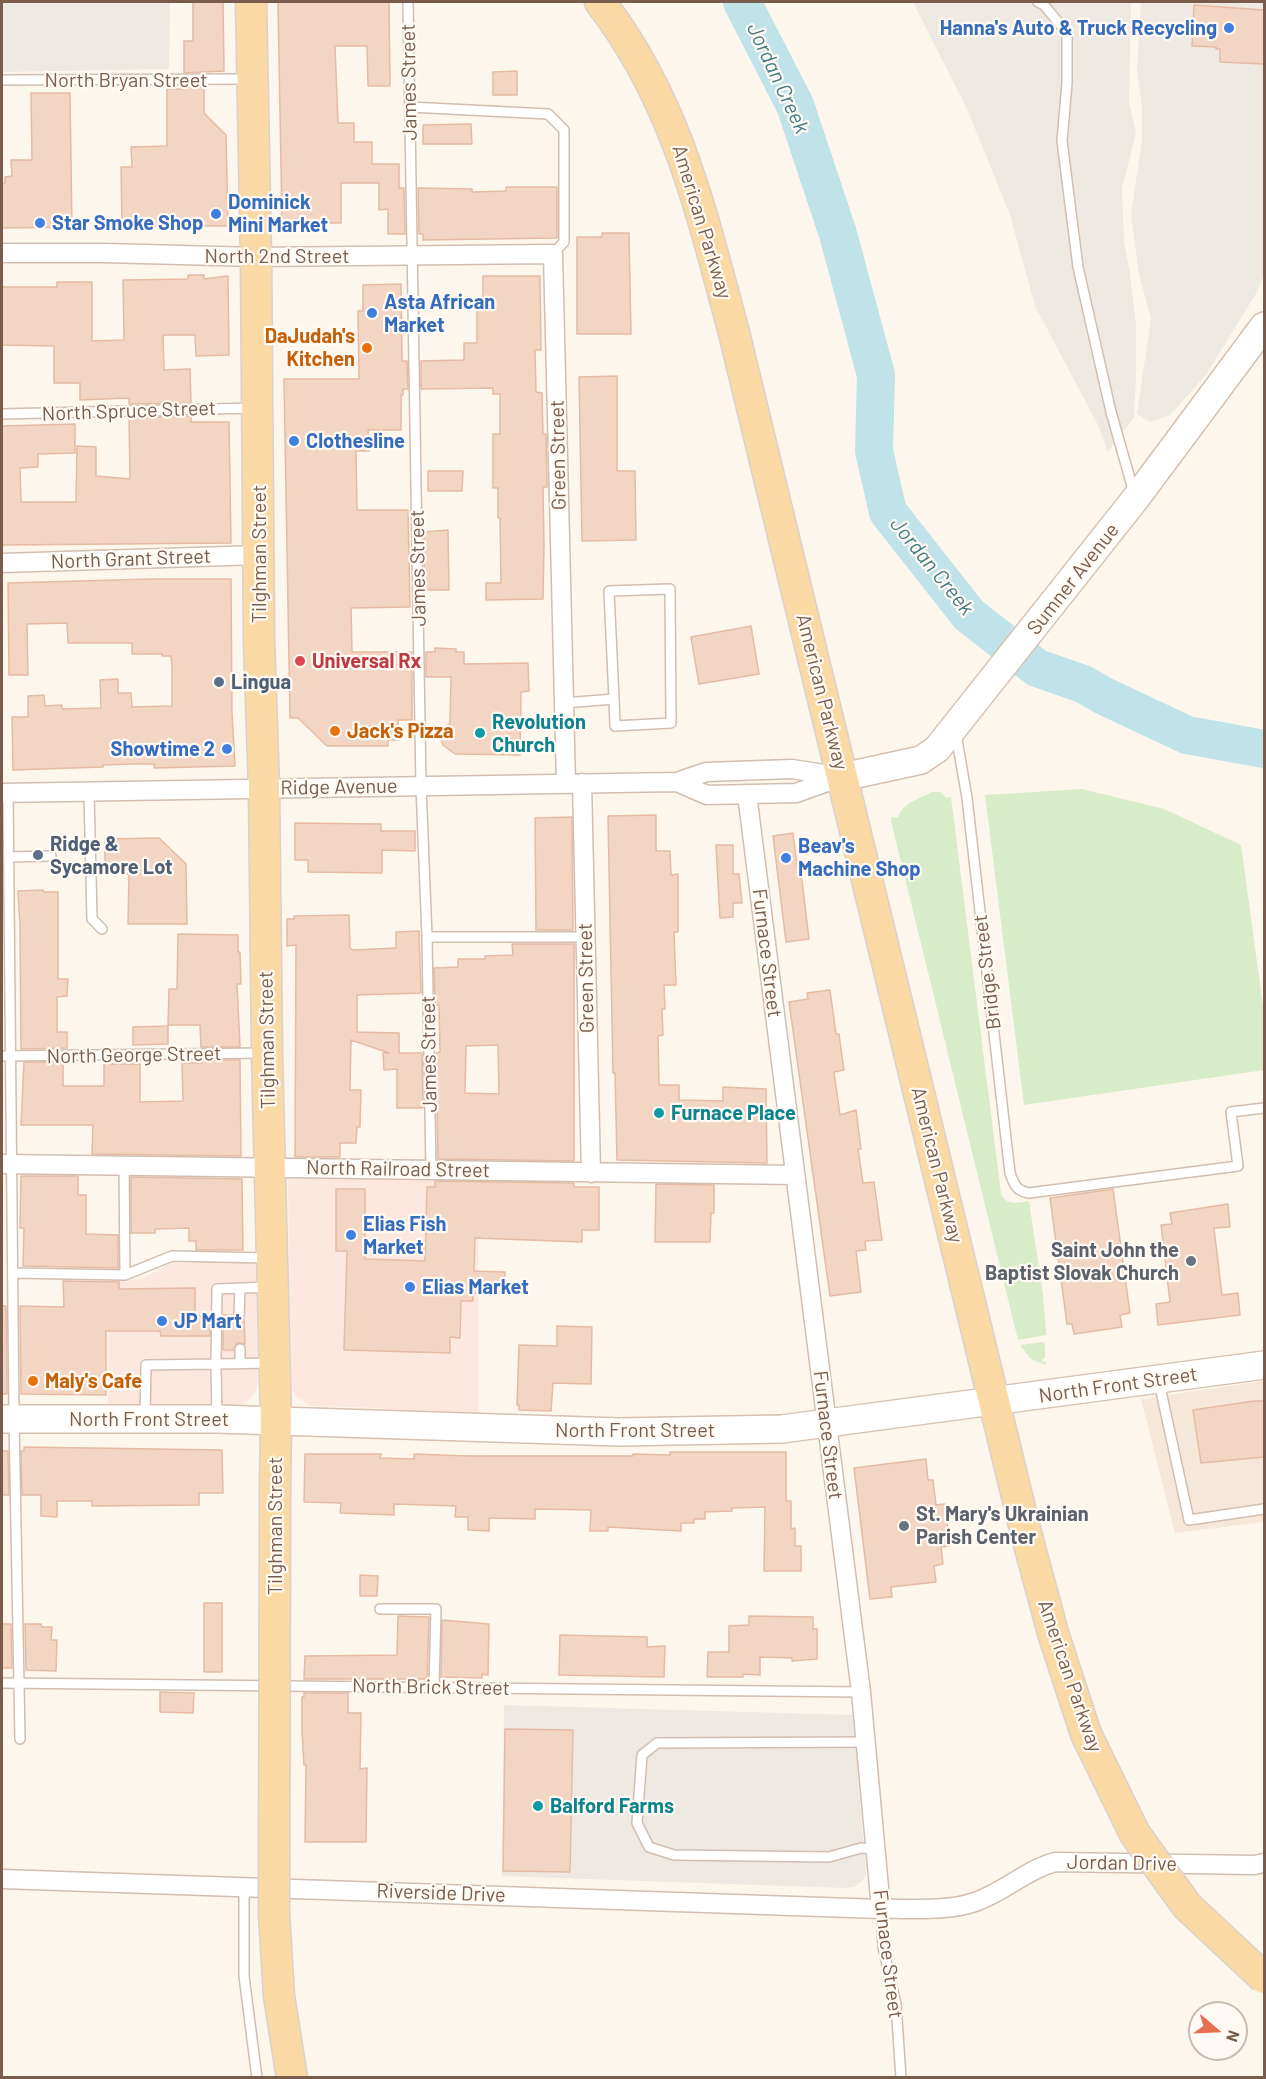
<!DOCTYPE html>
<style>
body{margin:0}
#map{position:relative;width:1266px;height:2079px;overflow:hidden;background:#fdf6ec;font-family:Barlow,sans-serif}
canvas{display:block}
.frame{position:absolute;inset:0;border:3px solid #7a5c4d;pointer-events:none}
.north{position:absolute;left:1188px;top:2001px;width:60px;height:60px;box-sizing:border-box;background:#fffaf3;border:2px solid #cabbb1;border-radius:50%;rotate:109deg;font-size:16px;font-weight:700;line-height:24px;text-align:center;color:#7a5c4d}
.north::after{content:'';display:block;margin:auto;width:21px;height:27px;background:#e76f51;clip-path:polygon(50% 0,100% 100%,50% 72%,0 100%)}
</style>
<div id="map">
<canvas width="1266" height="2079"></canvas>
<div class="frame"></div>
<div class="north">N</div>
</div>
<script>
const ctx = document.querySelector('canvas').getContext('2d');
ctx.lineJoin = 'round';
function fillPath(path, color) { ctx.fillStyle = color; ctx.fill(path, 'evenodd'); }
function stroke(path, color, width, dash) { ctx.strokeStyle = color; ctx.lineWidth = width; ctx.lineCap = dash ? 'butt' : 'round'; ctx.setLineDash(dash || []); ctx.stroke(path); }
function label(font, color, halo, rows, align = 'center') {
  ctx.font = font + ' Barlow,sans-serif'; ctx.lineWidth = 4.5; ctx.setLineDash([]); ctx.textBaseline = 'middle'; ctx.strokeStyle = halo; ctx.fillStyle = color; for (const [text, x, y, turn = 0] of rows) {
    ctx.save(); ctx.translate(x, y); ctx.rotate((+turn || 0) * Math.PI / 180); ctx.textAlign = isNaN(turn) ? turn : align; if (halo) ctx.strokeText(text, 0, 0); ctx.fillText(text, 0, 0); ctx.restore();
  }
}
const residential = new Path2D(`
 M1264 1381V1522L1175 1533 1141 1399Z`);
const commercial = new Path2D(`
 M290 1175 478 1177 479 1415 403 1412 380 1408 310 1406 296 1396 291 1387 288 1181Z
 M243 1261 254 1263 256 1271 258 1381 256 1390 250 1399 239 1406 108 1405 109 1279H142L171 1263Z`);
const industrial = new Path2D(`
 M2 2H170L169 69 2 72Z
 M913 2H1131L1129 102 1136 133 1122 188 1124 242 1130 274 1136 325V379L1134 417 1108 452 1098 425 1035 306 1010 215 967 109Z
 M1141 2H1264V274L1257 292 1206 375 1170 415 1150 422 1137 414 1151 318 1139 275 1131 215 1142 140V107L1137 70Z
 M504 1705 853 1715 866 1874 863 1880 854 1887 844 1888 502 1876Z`);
const green = new Path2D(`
 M1082 789 1164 809 1241 845 1264 1013V1070L1024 1105 985 795Z
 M932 792H941L946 798 951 797 1001 1193C1005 1206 1018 1203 1029 1201L1043 1295 1046 1335 1018 1340 891 821 892 817 898 818C901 804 920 798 932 792Z
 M1043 1342 1045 1344V1358L1042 1359V1362L1045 1361 1046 1365 1031 1359 1020 1345Z`);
const river = new Path2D(`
 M742 2 795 105 838 234 876 375 874 451 888 512 969 615 1037 668 1083 684 1104 696 1187 735 1264 749`);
const building = new Path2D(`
 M193 2H223L224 71 184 73V41H193Z
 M278 2H389L390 86H368L367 46H335L338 123H354V142H372V164H399V188H404L405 234H388V209L379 210V183H341V223H282Z
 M1194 5 1264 10V64L1220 62V49H1216V47L1192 46Z
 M517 71V95H493V72Z
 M184 86H204V113L226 135 228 226H122L121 167H132L131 147 167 146V89H184Z
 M31 93H70L72 227 2 228V184L5 183V177L12 176 11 160H32Z
 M471 124 472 144H423V125Z
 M506 187H557V238L423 240V234H419L418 188 472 189V192L506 191Z
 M602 233H629L631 334H577V237H602Z
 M188 275H204V279L228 276 229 355 196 356 195 335H163L164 370 190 369 191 403 129 404V398L80 400V383H54V346L2 345V287H57V282H92V341L124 340 123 280 188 279Z
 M483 276H540L541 350H535L536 392 542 393 543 434H546L547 487H543L544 545 543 599 486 600V583H501L500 518H498V488H493V434H500V394H493V388L421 389V361L464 360V343H477V304H483Z
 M401 284 402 361H407L408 389H403V395H401V430H368L369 451H356L357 510H408L410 607 351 608 352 652H412V720H398L399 740H388V746H327L298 718H290L284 379H359L358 311H363V285Z
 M617 376V471H635L636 540 582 541 579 377Z
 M191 416V422H229L231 543 2 545V426L75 424V453L38 454V467L20 468 21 502H76L77 446 96 447V476L130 479 129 418Z
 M428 471H463L462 491H428Z
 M448 530 449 590H424V532Z
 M152 579H231L232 713 235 766 154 768V764H133L103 765V767L13 770 12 717H28V696L44 695 45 706 62 705V709L101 708 100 680 118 679V693H131L132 707 172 706V668L171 656H162V654H132V643H68L67 623 27 624 28 675H9L8 583Z
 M751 626 759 674 699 684 691 637Z
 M435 648 456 649V652H464V664L528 663 529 691 521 692 520 755 455 754 443 745 439 732 450 723 451 677H426V652H435Z
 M656 815V851H670L671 875 678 874V932H674L676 985H664L665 1009H662L663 1035 658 1036 659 1085H679V1100L723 1101V1087L766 1089 767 1163 617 1160 615 1073H613L608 816Z
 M572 817 573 930H536L535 818Z
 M295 823 381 824V831H415V851L382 850V873L308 872V860H295Z
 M793 833 798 873 801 872 809 939 786 942 773 836Z
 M159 838 186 864 187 924H128L129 874H121V865H105V839Z
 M716 845H733V874H739L742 903H733V917L720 918Z
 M43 890V892H58V979H68L67 996 57 997V1032H67V1048L21 1049 20 926 18 891Z
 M349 915 350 948 353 950 396 948V932L419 931 421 993 357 995V1032L399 1033V1053H422L423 1108H397V1069L384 1070 383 1053H389L351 1040 350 1090H361L360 1127H357L356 1143H340V1157H295L296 945 287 946V919H294V916Z
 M178 934 238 935V952H240L241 984H237L240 1047H201L200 1025H168L169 989H177Z
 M512 944H574V1161L438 1159 436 1053 440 1052 439 1005H435L434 968 458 967V959H485V956L513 955ZM498 1045 499 1094 465 1093 466 1046Z
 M830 990 836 1034H839L844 1070 834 1072 840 1115 856 1110 861 1149H858L863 1183 874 1182 882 1240 865 1241 866 1250 856 1251 861 1292 830 1296 789 1002 808 999 807 993Z
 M168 1026V1044L133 1045V1027Z
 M202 1060H240L241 1156 92 1154 93 1125H21L24 1062H63V1086H104V1064H140V1102L183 1101 182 1063H202Z
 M21 1176H78V1195H86V1234L118 1235V1268L23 1266 24 1228H20Z
 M131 1177 242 1179 243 1250H196V1241H189V1228L155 1229V1233H131Z
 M435 1181 574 1183V1187H599V1230H582V1242L475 1238 474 1271 505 1272 504 1294 473 1293V1301H461L460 1338 450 1337V1353L344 1350 347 1251H336V1189H365V1259L425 1261 427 1187H435Z
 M656 1184 714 1185V1213H711L710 1242H655Z
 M1113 1189 1130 1313 1120 1315 1122 1327 1074 1334 1072 1324H1067L1050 1198Z
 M1228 1204 1230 1227 1214 1228 1222 1295 1238 1293 1240 1315 1158 1325 1156 1304 1170 1302 1161 1225 1172 1224 1170 1213Z
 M63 1281 119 1282V1289L195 1288V1316L210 1315V1336H161L160 1331H106V1395L21 1394 20 1306 64 1307Z
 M2 1306H6L7 1394H2Z
 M223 1315H232L233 1319 238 1322 244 1319 245 1344 237 1343 233 1350H223Z
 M557 1326 592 1327 591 1384 553 1383 551 1411 519 1410V1405H517L519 1345 557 1346Z
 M1254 1401H1264V1457L1201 1463 1193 1410Z
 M24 1447 222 1450 223 1493H199V1505L92 1506V1501H57V1517L41 1516V1495H22L21 1451H24Z
 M2 1451H8L9 1495H2Z
 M670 1452H786V1501H791V1529L795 1528V1546H801V1571H764L765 1507 732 1508V1511L705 1512V1519H694V1523H681V1531L608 1527V1531H590L591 1510 535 1509V1519L489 1518V1531L468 1530V1517H455L456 1506 394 1504V1515L340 1513 341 1503 304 1502 305 1454H381L380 1458 414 1459V1454L468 1456H633V1454L670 1455Z
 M926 1459 928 1480H933L936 1505 945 1504 950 1546 941 1547 943 1564 934 1566 936 1582 891 1587 892 1597 870 1599 854 1468Z
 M360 1575 378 1576 377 1596H360Z
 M204 1603H222V1672H204Z
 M398 1616 429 1617 427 1679H304L305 1656 397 1655Z
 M749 1616 813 1617V1629H817V1659L792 1661V1658L760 1657V1675L743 1674V1677H707L708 1652H729V1626L749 1625Z
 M442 1620 489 1624 488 1675 482 1674V1678L441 1677Z
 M2 1624H11L12 1668H2Z
 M25 1624H41L42 1627H52L51 1640H57L56 1671 26 1670Z
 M560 1635 647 1637V1647L665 1646 664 1677 559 1675Z
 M160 1692 194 1693 193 1713 160 1712Z
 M304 1693H348V1713H361L360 1769 367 1768 366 1842H305L306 1765H304L302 1731V1697H304Z
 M505 1729 573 1730 570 1872 503 1871Z`);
const lane = new Path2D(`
 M408 2 421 786 427 937 431 1171
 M1038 2 1044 5 1067 33V83L1062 141 1078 267 1111 412 1134 493
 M2 80 248 79
 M410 107 548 114 564 130V242L553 254
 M2 414 254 408
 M564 703 614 699 615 726 671 723 670 589 609 591 614 699
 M956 734 967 798 1010 1173C1014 1185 1017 1191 1029 1193L1238 1166 1231 1112 1264 1108
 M89 792 92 919 102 929
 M8 793 14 1419 20 1739
 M9 857 51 856
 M427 937H585
 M2 1056 264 1053
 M124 1166 125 1275
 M13 1273 125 1275 172 1256 267 1258
 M270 1287 217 1289 216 1364 272 1363
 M239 1315 240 1288
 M240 1364V1349
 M1159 1382 1189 1520 1264 1509
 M145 1416 146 1365 216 1364 217 1418
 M380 1609H436L434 1687
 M2 1683 861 1692
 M865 1742 657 1743 642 1755 637 1823 649 1847 674 1855 829 1857 861 1848 876 1849
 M244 1886V1976L257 2078
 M881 1909 883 1947 896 2004 901 2078`);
const street = new Path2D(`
 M2 253H104L256 257 553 254 566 784
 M2 563 260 555
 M677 782 707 795 796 793 838 778
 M582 783 591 1173
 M2 793 677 782 706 772 792 769 843 777
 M747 794 861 1692 881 1909
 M2 1164 795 1175
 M2 1879 881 1909C912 1908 946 1912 975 1902 1004 1892 1026 1870 1055 1862L1254 1865 1264 1863`);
const secondary = new Path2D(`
 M843 777 921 760 937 749 1136 498 1264 326
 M2 1419H217L619 1432 782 1429 1264 1365`);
const primary = new Path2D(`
 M251 2 256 257 259 639 264 789 267 1053 276 1422 275 1489
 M600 2C676 100 701 211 733 329L1026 1533`);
const primaryBridge = new Path2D(`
 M275 1489 274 1914 279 1996 292 2078
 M1026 1533 1053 1633 1086 1734 1135 1834 1187 1906 1264 1978`);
const markers = [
 [1229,28,6,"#3f7fe0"],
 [216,214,6,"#3f7fe0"],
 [40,223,6,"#3f7fe0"],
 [372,313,6,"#3f7fe0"],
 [367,348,6,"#e8710a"],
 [294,441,6,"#3f7fe0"],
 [300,661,6,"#e0444e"],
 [219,682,6,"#5c6f8a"],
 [335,731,6,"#e8710a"],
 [480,733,6,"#0f9aa8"],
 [227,749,6,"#3f7fe0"],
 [38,855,6,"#5c6f8a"],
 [786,858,6,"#3f7fe0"],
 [659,1113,6,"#0f9aa8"],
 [351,1235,6,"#3f7fe0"],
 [1191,1261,6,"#6b7280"],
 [410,1287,6,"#3f7fe0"],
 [162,1321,6,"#3f7fe0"],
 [33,1381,6,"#e8710a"],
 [904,1526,6,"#6b7280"],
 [538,1806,6,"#0f9aa8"]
];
const shopNames = [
 ["Hanna's Auto & Truck Recycling",1217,28,"right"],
 ["Dominick",228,202],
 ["Mini Market",228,225],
 ["Star Smoke Shop",52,223],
 ["Asta African",384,302],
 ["Market",384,325],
 ["Clothesline",306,441],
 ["Showtime 2",215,749,"right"],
 ["Beav's",798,846],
 ["Machine Shop",798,869],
 ["Elias Fish",363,1224],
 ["Market",363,1247],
 ["Elias Market",422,1287],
 ["JP Mart",174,1321]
];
const streetNames = [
 ["North Bryan Street",126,80],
 ["James Street",409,82,-91],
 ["American Parkway",702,222,73],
 ["North 2nd Street",277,256],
 ["North Spruce Street",129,411,-2],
 ["Green Street",558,455,-91],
 ["Tilghman Street",259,554,-90],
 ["North Grant Street",131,559,-2],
 ["James Street",418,568,-91],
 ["Sumner Avenue",1073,579,-52],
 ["American Parkway",822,692,76],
 ["Ridge Avenue",339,787,-1],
 ["Furnace Street",767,953,83],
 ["Bridge Street",987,972,-97],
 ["Green Street",586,978,-91],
 ["Tilghman Street",267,1040,-91],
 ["James Street",429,1054,-91],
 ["North George Street",134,1055,-1],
 ["American Parkway",937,1165,76],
 ["North Railroad Street",398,1169,1],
 ["North Front Street",1118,1385,-8],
 ["North Front Street",149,1419],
 ["North Front Street",635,1430],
 ["Furnace Street",828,1435,83],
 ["Tilghman Street",275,1526,-90],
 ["American Parkway",1070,1676,71],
 ["North Brick Street",431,1687,1],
 ["Jordan Drive",1122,1863,1],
 ["Riverside Drive",441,1893,2],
 ["Furnace Street",888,1954,83]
];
const foodNames = [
 ["DaJudah's",355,336,"right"],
 ["Kitchen",355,359,"right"],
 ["Jack's Pizza",347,731],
 ["Maly's Cafe",45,1381]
];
const healthNames = [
 ["Universal Rx",312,661]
];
const serviceNames = [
 ["Lingua",231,682],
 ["Ridge &",50,844],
 ["Sycamore Lot",50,867]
];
const cultureNames = [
 ["Revolution",492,722],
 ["Church",492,745],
 ["Furnace Place",671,1113],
 ["Balford Farms",550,1806]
];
const worshipNames = [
 ["Saint John the",1179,1250],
 ["Baptist Slovak Church",1179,1273],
 ["St. Mary's Ukrainian",916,1514,"left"],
 ["Parish Center",916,1537,"left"]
];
const waterNames = [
 ["Jordan Creek",778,78,65],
 ["Jordan Creek",932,566,51]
];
fillPath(residential, '#f5e8da');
fillPath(commercial, '#fde8e0');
fillPath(industrial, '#efe9e4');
fillPath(green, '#d8ecc9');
stroke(river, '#bfe3e8', 38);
fillPath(building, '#f3d5c3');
stroke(building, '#e6bba3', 1.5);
stroke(lane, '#d1beb0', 12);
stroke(street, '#d1beb0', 21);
stroke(secondary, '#d6c0b0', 30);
stroke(primary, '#dad1cd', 33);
stroke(lane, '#fff', 9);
stroke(street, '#fff', 18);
stroke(secondary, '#fff', 27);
stroke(primary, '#fbd9a5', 30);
stroke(primaryBridge, '#dad1cd', 33, []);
stroke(primaryBridge, '#fbd9a5', 30);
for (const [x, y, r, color] of markers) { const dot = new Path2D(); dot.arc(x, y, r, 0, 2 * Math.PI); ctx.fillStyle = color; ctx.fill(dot); stroke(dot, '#fffaf3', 2); }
label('bold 20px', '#366cbe', '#fffaf3', shopNames, 'left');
label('20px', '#7a5c4d', '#fffaf3', streetNames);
label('bold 20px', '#c56008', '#fffaf3', foodNames, 'left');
label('bold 20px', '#be3a42', '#fffaf3', healthNames, 'left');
label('bold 20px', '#4e5e75', '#fffaf3', serviceNames, 'left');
label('bold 20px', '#0d838f', '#fffaf3', cultureNames, 'left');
label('bold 20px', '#5b616d', '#fffaf3', worshipNames, 'right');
label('italic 21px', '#437c86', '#fffaf3', waterNames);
</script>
